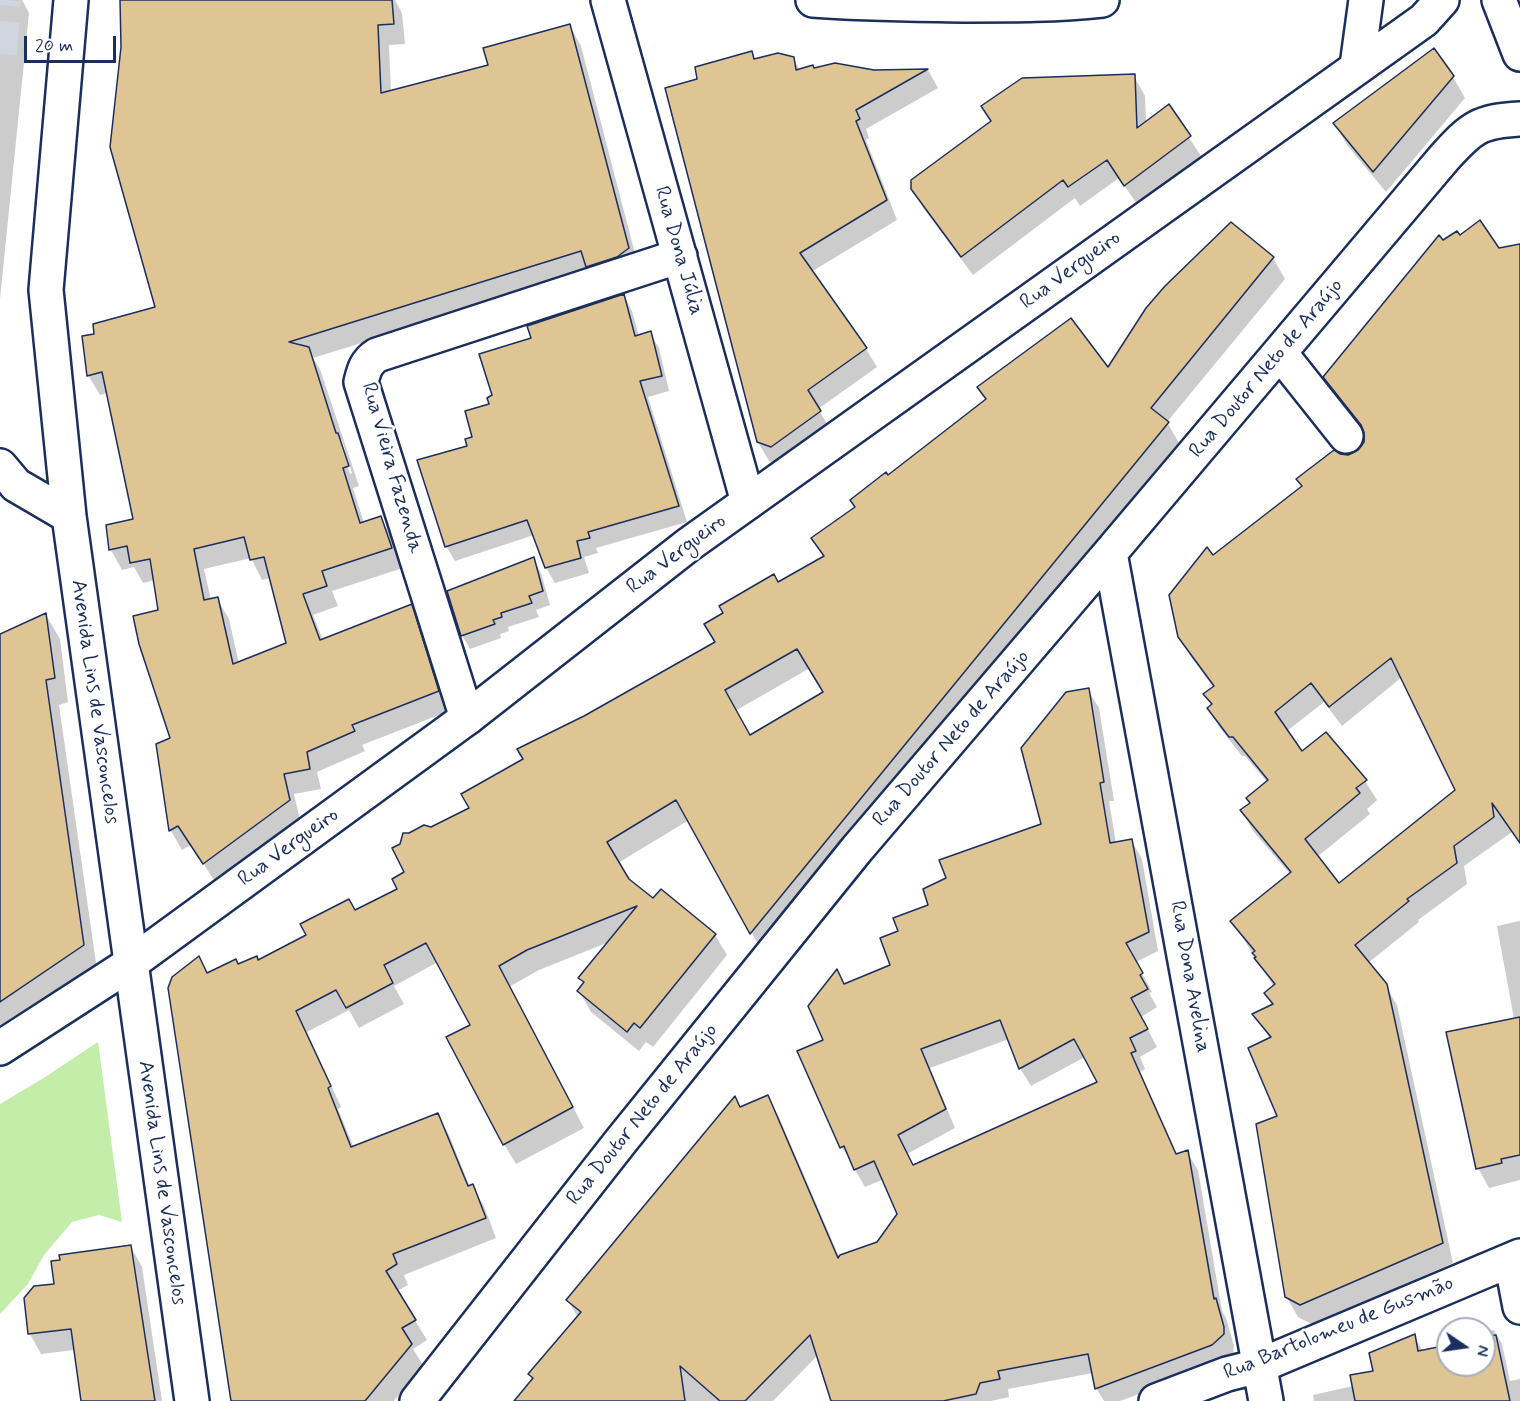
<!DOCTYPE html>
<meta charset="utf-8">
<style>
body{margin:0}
#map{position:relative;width:1520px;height:1401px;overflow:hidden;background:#fff;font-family:Mynerve,sans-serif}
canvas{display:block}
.north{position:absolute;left:1436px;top:1317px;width:60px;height:60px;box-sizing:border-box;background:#fff;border:2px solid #a4acbf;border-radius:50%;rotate:103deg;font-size:16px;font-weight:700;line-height:24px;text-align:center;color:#1b2f5e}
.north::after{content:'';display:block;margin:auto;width:21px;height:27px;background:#1b2f5e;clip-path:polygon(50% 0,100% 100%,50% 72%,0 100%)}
.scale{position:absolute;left:24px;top:36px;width:92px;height:27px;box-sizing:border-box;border:3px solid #1b2f5e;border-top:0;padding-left:8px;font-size:18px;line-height:21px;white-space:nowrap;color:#1b2f5e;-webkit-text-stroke:4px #fff;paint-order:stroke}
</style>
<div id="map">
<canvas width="1520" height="1401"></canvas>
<div class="north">N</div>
<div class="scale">20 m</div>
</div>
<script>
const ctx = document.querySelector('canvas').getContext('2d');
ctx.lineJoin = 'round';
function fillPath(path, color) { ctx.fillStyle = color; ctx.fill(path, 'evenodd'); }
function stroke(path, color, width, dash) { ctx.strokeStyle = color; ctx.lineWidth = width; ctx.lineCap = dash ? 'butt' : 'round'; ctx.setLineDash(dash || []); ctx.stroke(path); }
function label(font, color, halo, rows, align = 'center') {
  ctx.font = font + ' Mynerve,sans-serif'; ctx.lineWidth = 5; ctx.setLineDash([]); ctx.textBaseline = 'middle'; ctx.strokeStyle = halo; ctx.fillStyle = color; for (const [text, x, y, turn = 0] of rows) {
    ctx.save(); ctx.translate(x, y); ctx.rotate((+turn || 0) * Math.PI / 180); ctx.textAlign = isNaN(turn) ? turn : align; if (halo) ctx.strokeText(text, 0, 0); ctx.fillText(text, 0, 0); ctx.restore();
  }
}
const green = new Path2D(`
 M98 1042 122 1222 99 1215 72 1222 44 1255 28 1284 0 1314V1104L42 1079Z`);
const shadow = new Path2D(`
 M0 0H22L29 13 0 299Z
 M128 0H395L402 13 405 44 389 45 391 92 490 66 570 26 581 46 639 269 590 272 313 358 320 369 359 486 353 488 364 523 381 518 392 538 403 568 332 591 338 606 313 615 323 640 411 606 422 626 449 711 362 745 365 751 317 772 321 789 294 794 300 820 216 883 191 845 182 850 171 831 158 745 172 738 160 611 155 580 143 583 134 567 122 570 111 550 108 526 135 521 108 393 100 395 88 375 96 335 156 308ZM337 435 342 440 352 473 350 474ZM251 558 262 580 271 578 288 644 239 664 229 619 217 599 211 600 204 569Z
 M751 53 756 61 793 58 800 70H928L938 88 866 129 869 138 866 140 897 220 811 272 866 349 877 367 818 409 831 430 783 466 769 461 758 442 699 80Z
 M1134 76 1145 96 1146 123 1168 106 1201 156 1137 204 1119 178 1080 206 1075 198 973 275 924 209 913 189Z
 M1453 77 1465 98 1386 192 1347 145 1335 124Z
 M1231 224 1273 258 1285 279 1167 422 1179 443 763 953 689 820 618 863 628 880 654 900 661 891 715 935 727 955 653 1047 646 1042 639 1051 591 1012 579 991 584 985 580 978 609 942 539 970 509 987 584 1128 516 1164 504 1144 472 1025 438 962 394 986 404 1004 359 1028 349 1010 307 1032 341 1107 338 1109 354 1148 438 1115 449 1135 470 1187 472 1186 484 1206 496 1238 404 1275 408 1285 397 1291 427 1340 413 1349 423 1365 394 1401H232L199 958 208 974 258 961 399 889 406 872 431 828 471 809 525 760 585 717 717 643 778 584 825 558 813 538 856 508 888 477 987 401 979 388 1108 370ZM810 668 825 693 750 736 735 711Z
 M1443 243 1520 283V844L1512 832 1464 866 1467 884 1418 920 1419 922 1368 963 1385 985 1397 1005 1453 1263 1313 1325 1298 1317 1286 1296 1279 1116 1270 1039 1254 1014 1273 1005 1266 993 1274 987 1232 921 1290 874 1253 831 1242 811 1251 804 1267 782 1245 756H1242L1220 728 1209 708 1212 706 1205 695 1214 688 1191 657 1179 637 1212 557 1303 487 1298 479 1339 455 1348 456 1359 451 1365 443 1366 434 1336 397 1325 377ZM1402 677 1457 790 1339 885 1317 857 1370 814 1367 809 1377 800 1365 781 1302 754 1287 731 1324 702 1342 726Z
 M624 296 632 311 639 336 650 333 659 348 669 391 648 397 687 522 596 548 598 553 584 557 589 573 555 583 546 568 534 535 455 561 446 546 469 447 494 396 533 339Z
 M533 559 541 573 550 605 536 610 539 617 508 627 509 631 500 634 501 638 470 649 462 635Z
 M46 615 60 639 68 702 59 705 97 970 14 1026 0 1028V636Z
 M1088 690 1099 708 1114 801H1109L1116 843 1131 840 1142 859 1158 951 1136 962 1152 992 1149 993 1157 1007 1141 1017 1157 1047 1140 1057 1145 1069 1140 1072 1178 1156 1187 1152 1198 1170 1222 1311 1226 1318 1234 1346 1233 1353 1223 1363 1120 1401H1104L1096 1388 1093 1373 1008 1389 1009 1397 991 1401H833L818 1355 773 1401H516L533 1380 530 1374 578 1318 568 1300 741 1108 767 1097 778 1115 840 1259 878 1243 899 1214 884 1179 865 1187 842 1147 799 1052 825 1041 837 971 845 985 892 966 900 932 930 906 948 878 1043 825ZM1009 1039 1020 1068 1031 1086 1085 1057 1099 1083 914 1166 907 1154 955 1128 930 1068Z
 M1520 921V1180L1489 1188 1478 1168 1514 1019 1497 926Z
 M131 1247 142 1267 162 1401H83L75 1350 41 1354 30 1334 25 1298 56 1285Z
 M1494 1330 1502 1344 1510 1381 1520 1379V1401H1314L1313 1395 1353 1386 1375 1373 1414 1336 1423 1351 1448 1346V1365H1484V1332Z`);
const building = new Path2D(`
 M120 0H392L394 24 378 25 381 93 488 65 483 48 570 24 629 248 617 257 586 267 581 251 289 342 309 347 336 433H338L349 466 343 468 360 523 381 516 392 548 322 571 327 586 303 594 320 640 412 604 439 691 352 725 355 731 307 752 310 769 284 774 290 800 203 864 178 826 169 831 156 744 170 738 139 644 133 616 158 610 150 559 130 563 127 546 109 550 106 525 133 519 102 372 87 376 82 336 94 334 93 324 155 307 110 147 121 47ZM244 537 250 560 264 557 286 643 233 664 218 597 204 600 194 549Z
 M1434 48 1454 76 1373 172 1333 123Z
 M752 51 754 59 778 53 794 57 796 70 813 65 814 68 835 63 874 70 928 69 856 110 860 119 856 121 887 200 800 253 867 348 808 390 821 411 771 447 757 442 665 88 697 79 695 67Z
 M1135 74 1137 128 1169 104 1191 136 1124 186 1107 160 1068 187 1063 180 961 257 911 189V180L991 121 981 106 1022 78Z
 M1480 220 1499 248 1520 244V843L1492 803 1494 817 1454 846 1457 863 1407 899 1409 901 1355 945 1387 984 1443 1243 1300 1305 1285 1297 1256 1124 1277 1116 1248 1048 1271 1037 1252 1014 1273 1004 1264 993 1275 984 1254 958 1256 957 1252 953 1255 951 1230 921 1291 872 1240 810 1250 803 1246 798 1268 780 1233 737H1229L1207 708 1212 704 1203 694 1214 686 1178 637 1169 595 1207 547 1213 555 1302 486 1296 479 1334 450 1340 454 1348 455 1358 450 1364 442V433L1361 425 1323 377 1439 235 1443 240 1457 231 1460 235ZM1391 658 1455 790 1339 883 1305 839 1360 793 1356 788 1367 780 1326 732 1302 751 1275 712 1311 683 1329 707Z
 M1231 222 1274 257 1151 408 1169 422 750 934 676 800 607 842 629 879 653 898 661 889 716 934 640 1028 634 1023 627 1032 577 991 584 982 578 978 637 906 527 950 499 966 573 1107 503 1145 446 1037 470 1025 426 943 384 965 393 983 346 1008 336 990 296 1011 331 1086 328 1088 351 1147 438 1113 468 1186 473 1184 486 1218 393 1254 397 1264 386 1271 416 1320 402 1328 412 1344 365 1401H231L168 988 172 977 199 956 207 973 236 959 238 964 257 956 258 960 306 935 300 924 349 899 355 910 397 889 392 879 404 872 392 848 400 844 403 833H409L424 825 431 827 469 808 461 794 523 759 517 749 584 716 715 642 704 624 723 613 719 606 774 574 778 582 824 556 811 538 855 507 850 500 886 472 888 475 986 399 977 387 1071 318 1108 367 1146 308 1165 286ZM797 649 823 692 750 735 725 690Z
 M624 294 635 336 651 331 662 376 640 381 679 506 588 532 590 538 577 541 581 558 545 568 527 520 445 547 417 460 467 446 465 439 472 437 465 411 489 404 487 398 492 395 479 354 531 338 527 326Z
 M534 557 543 591 529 596 532 603 501 613 502 617 493 620 495 624 461 636 447 591Z
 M46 613 55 678 46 680 84 945 0 1002V634Z
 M1089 688 1104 782 1100 783 1110 843 1132 839 1149 932 1126 943 1143 973 1140 975 1148 989 1131 998 1148 1029 1130 1038 1136 1051 1131 1053 1176 1154 1188 1150 1214 1299 1216 1298 1224 1327V1334L1212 1345 1095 1389 1088 1354 998 1371 1000 1379 980 1383 976 1394 943 1401H831L810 1335 745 1401H720L680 1366 685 1401H514L533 1378 528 1374 581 1312 566 1300 735 1096 740 1107 768 1095 838 1258 840 1255 877 1242 897 1214 874 1161 854 1170 844 1146 840 1148 797 1051 823 1040 808 1006 837 969 844 984 890 965 880 938 898 931 893 918 928 905 923 889 946 878 939 860 1041 824 1021 748 1066 692ZM1000 1020 1019 1069 1074 1039 1097 1082 913 1165 898 1135 946 1109 921 1049Z
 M1520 1017V1155L1501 1159 1502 1163 1476 1169 1446 1032Z
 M131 1245 155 1401H81L71 1329 28 1334 24 1298 34 1286 54 1284 51 1261 60 1260 59 1255Z
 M1415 1334 1418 1351 1448 1345V1365H1484V1337L1496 1335 1510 1401H1355L1350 1375 1373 1371 1369 1353Z`);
const minorTunnel = new Path2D(`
 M0 54 5 0`);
const minor = new Path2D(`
 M71 0 46 290 69 516 192 1401
 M608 0 748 502
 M1499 0 1520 54
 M1280 353 1346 436
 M0 466 16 485 69 516
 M1110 553 1266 1401
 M467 718 361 382C364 370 366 362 377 355L680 256
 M1511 1260 1520 1307
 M417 1401 621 1141 857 849 1110 553 1444 158C1471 128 1479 121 1520 119
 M1156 1401 1227 1374 1259 1366 1520 1256`);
const major = new Path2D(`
 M813 0C865 4 917 4 969 5 1013 5 1058 5 1102 0
 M1357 66 1366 0
 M0 1048 130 964 467 718 688 545 1424 20 1442 0`);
const streetNames = [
 ["Rua Dona Júlia",678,251,74],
 ["Rua Vergueiro",1071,271,-36],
 ["Rua Doutor Neto de Araújo",1267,369,-50],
 ["Rua Vieira Fazenda",391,468,74],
 ["Rua Vergueiro",677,555,-37],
 ["Avenida Lins de Vasconcelos",94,702,82],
 ["Rua Doutor Neto de Araújo",952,739,-49],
 ["Rua Vergueiro",289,848,-36],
 ["Rua Dona Avelina",1189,977,80],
 ["Rua Doutor Neto de Araújo",643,1115,-51],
 ["Avenida Lins de Vasconcelos",161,1183,82],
 ["Rua Bartolomeu de Gusmão",1339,1329,-22]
];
fillPath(green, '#c4eda9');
fillPath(shadow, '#0003');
fillPath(building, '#dfc494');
stroke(building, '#1b2f5e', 1.5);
stroke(minorTunnel, '#d1d5df', 33, [33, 16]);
stroke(minor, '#1b2f5e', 38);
stroke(major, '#1b2f5e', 38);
stroke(minor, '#fff', 33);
stroke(major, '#fff', 33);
label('21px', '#1b2f5e', '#fff', streetNames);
</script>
